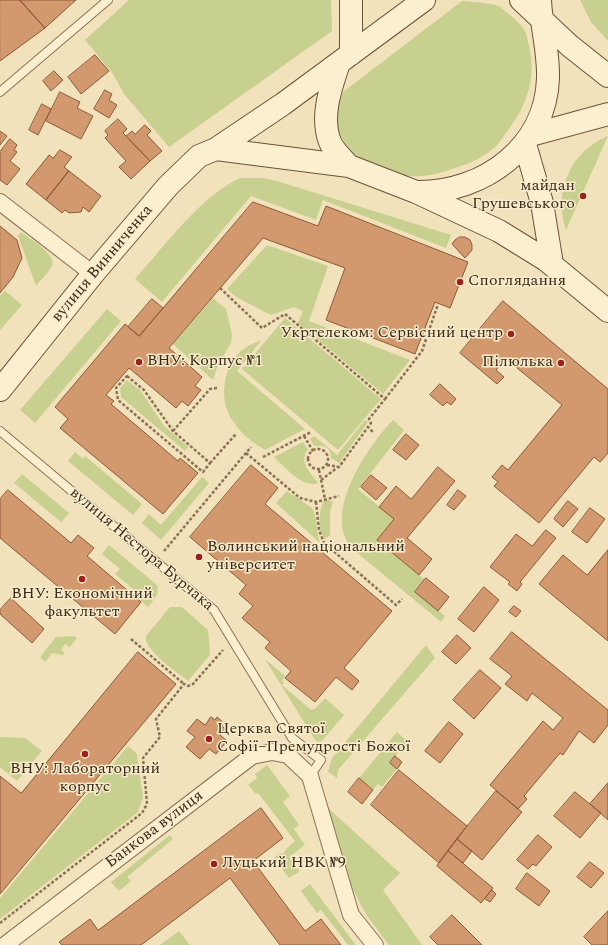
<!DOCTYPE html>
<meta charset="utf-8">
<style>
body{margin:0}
canvas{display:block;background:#f1e2bb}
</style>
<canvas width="608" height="945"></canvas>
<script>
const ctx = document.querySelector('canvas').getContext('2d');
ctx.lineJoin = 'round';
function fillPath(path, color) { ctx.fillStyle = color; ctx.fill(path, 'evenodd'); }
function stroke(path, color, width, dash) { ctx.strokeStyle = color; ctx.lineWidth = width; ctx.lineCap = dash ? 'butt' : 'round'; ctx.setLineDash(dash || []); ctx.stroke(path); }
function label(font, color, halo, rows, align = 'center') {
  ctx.font = font + ' Spectral,serif'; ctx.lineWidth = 3; ctx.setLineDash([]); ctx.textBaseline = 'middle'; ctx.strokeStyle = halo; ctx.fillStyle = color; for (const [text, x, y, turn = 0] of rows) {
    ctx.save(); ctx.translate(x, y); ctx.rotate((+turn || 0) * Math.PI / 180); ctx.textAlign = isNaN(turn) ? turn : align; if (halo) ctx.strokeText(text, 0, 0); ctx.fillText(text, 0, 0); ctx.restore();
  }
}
const green = new Path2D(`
 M129 0H331L332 31 169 147 124 94 113 74 85 40Z
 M580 0H608V41L591 22Z
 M462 1C471 2 490 2 498 6 503 8 520 23 523 28 526 31 527 38 528 42 538 76 527 106 506 133 502 138 498 145 493 149 482 158 471 163 458 167 422 181 387 181 356 155 335 137 333 116 343 92Z
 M608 136 566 230C553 191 570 152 608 136Z
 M241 178H263L277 181 451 235 446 248 323 200 316 220 251 196 162 302 135 279C162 249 204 192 241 178Z
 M21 232C29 238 57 254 52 266 49 273 40 280 36 286L18 236Z
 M267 245 328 266 309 321 410 360 383 394 298 323 303 311 294 307 271 315 236 297 227 289Z
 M5 291 22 305 0 330V296Z
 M213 298 226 309 232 334 231 343 218 365 213 380 173 344Z
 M107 309 121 321 35 423 20 410Z
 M285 318 381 399 338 450 242 369Z
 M261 341 237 371 305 429 265 450C252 442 241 434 233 421 214 394 227 348 261 341Z
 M127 380 140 390 164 426 188 447 185 451 121 397 120 388Z
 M365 420 368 422 339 463 331 458C331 447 324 445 314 446L310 439 314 436 337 455Z
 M393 420 404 430 358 489 394 519 377 540 425 580 415 592 445 616 441 622 361 556C354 550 348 545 345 537 331 501 369 445 393 420Z
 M303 442 308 449C298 462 311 473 318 483 303 489 285 467 274 457Z
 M75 452 83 459 85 456 142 504 133 515 68 461Z
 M22 474 69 513 61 522 14 483Z
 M202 477 209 483 161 540 142 523 149 514 161 525Z
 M287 491 312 508C318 517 316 532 320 543L276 503Z
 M328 500 333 502 330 511V535L325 539C318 531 318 511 324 501Z
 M109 545 158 586 157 595 148 607 140 600 143 597 115 574 120 569 102 554Z
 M170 607H182L208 630 210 655 188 681C178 673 142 649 146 636Z
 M74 636 77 638 70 647 65 644 61 650 65 653 63 655 52 653 45 662 40 657 56 637Z
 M426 645 435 658 338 770 337 778 328 772 332 758Z
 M265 659 285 676 282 681 284 683 282 685 311 710 315 709 325 698 344 715 322 741 318 742 315 740Z
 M397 732 407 741 390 763 397 769 382 787 378 784 373 790 359 778Z
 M0 737 25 738 42 751 17 781 0 767Z
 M128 746 137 754 143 798 138 812 0 919V898Z
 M267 765 290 796 283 802 299 825 294 829 305 845 289 857 300 871 289 878 274 858 280 853 283 854 287 848 295 841 258 793 256 794 248 785 257 778 255 774Z
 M328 808 400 873 383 890 422 945H389L367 916 350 884Z
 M170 835 173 839 127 877 131 881 119 891 111 882Z
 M310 884 356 945H348L321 910 317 913 301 891Z
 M179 931 190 945H160Z`);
const building = new Path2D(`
 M0 0H20L45 28 0 61Z
 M20 0H76L45 28Z
 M95 55 109 71 81 94 68 77Z
 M54 71 63 80 51 91 43 81Z
 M105 90 112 94 109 100 117 105 109 118 94 109Z
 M60 92 80 102 77 108 93 116 81 139 46 121Z
 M42 104 51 109 38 135 29 130Z
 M118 119 127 129 123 133 150 161 131 179 119 167 126 161 105 138 108 135 105 131Z
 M145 125 151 131 147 135 162 151 150 161 126 136 132 131 135 134Z
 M0 131 7 136 0 145Z
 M10 139 17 145 14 150 17 152 10 161 20 169 7 185 0 180V152Z
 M60 150 72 157 64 167 69 171 46 200 26 184 49 155 53 158Z
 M69 171 101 196 89 212 83 207 81 212 69 213 65 210 62 213 46 200Z
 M253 202 318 226 326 206 468 262 450 308 435 302 415 354 326 320 345 268 263 238 169 348 202 377 195 386 201 390 188 406 182 401 176 408 129 368 106 395 114 401 111 404 178 461 180 458 198 473 163 514 60 428 68 419 55 407 125 324 139 336Z
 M0 226 17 240 22 258 13 277 0 293Z
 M460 237H465L470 240 472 245V250L465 258 452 244 455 240Z
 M152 299 163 308 139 336 128 327Z
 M503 301 608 389V453L600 462 594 457 539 523 494 486 498 482 492 477 502 465 508 470 562 405 505 358 496 370 504 377 497 384 460 353Z
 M440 384 456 399 451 405 447 402 443 406 430 395Z
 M406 434 419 445 406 460 393 450Z
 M251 465 278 488 265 504 392 611 344 668 359 681 352 690 336 677 315 702 285 678 291 671 265 648 270 642 242 618 253 606 239 594 246 585 190 537Z
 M438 467 455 481 407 538 432 559 419 575 377 540 394 519 379 507 396 486 411 499Z
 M371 475 387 488 376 500 361 487Z
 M8 490 71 543 78 535 94 548 87 556 141 602 115 634 0 538V499Z
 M458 490 466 496 454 510 447 505Z
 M568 501 578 509 563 527 554 519Z
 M590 508 605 519 587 543 572 532Z
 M546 530 556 538 520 582 522 584 517 591 508 584 510 582 490 567 516 534 532 546Z
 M608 550V641L539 584 563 555 587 575Z
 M426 578 449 597 438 611 415 592Z
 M484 587 499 600 474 632 458 619Z
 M11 598 44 629 32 643 0 614V610Z
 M514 606 521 611 516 617 509 612Z
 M512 632 608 710V725L594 743 579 731 563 755 560 753 524 796 527 799 518 809 490 785 543 721 553 730 563 718 532 693 527 701 505 684 512 676 490 659Z
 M457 635 471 648 456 664 442 652Z
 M138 652 176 684 0 894V776L21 793Z
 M480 670 501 688 474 719 453 700Z
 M211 717 215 720 217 717 224 723 222 726 225 729 220 735 227 741 216 754 209 749 200 759 186 747 195 737 187 731 197 719 205 725Z
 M449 722 463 734 440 763 425 751Z
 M395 756 402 762 397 769 390 763Z
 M399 770 467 826 439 863 371 805Z
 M359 778 373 790 362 804 348 792Z
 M608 783V820L590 804Z
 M496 791 522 812 482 860 457 839Z
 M575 792 601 813 580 838 554 816Z
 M261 808 283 838 253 861 305 931 321 919 341 945H280L230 878 141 945H62L59 942 90 919 98 930Z
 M538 835 552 847 536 866 533 864 528 869 517 860Z
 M457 839 472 851 463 863 448 851Z
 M448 851 493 888 481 903 437 866Z
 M590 862 604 873 591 888 577 877Z
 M527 873 550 891 539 906 516 889Z
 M492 890 496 894 490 902 485 899Z
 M608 911V945H592L584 937Z
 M452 915 482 945H438L430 937Z`);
const path = new Path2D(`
 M220 288 262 328 285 314 385 399 369 419 371 423 368 427 374 433
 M127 376 144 390 173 431 210 463 203 472 118 400 116 388Z
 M385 399 422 351 438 304
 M173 431 210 389 217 388
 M304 436 313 451
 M308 459a10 10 0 1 1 20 0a10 10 0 1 1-20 0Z
 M246 453 300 498 316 502 339 496
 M263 457 311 432
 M210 463 236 434
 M327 465 339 467 368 427
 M319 470 325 499
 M321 480 338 467
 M316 502 319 530 324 543 396 605 402 599
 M164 551 251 447
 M131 639 184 684
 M0 923 142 813 147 804 143 758 160 737 156 719 184 684 188 686 193 684 223 650`);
const lane = new Path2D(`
 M0 92 108 0
 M0 431 214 610 292 738 321 760 310 776`);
const street = new Path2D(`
 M0 202 93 274
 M5 945 252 756 272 752 288 755 310 776 351 915 375 945`);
const secondary = new Path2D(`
 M521 0 570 46 608 76
 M351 54V0
 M339 63C331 87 320 116 330 142 333 150 343 159 349 166
 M531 135 608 114
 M525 144 542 203 552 264
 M216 149 349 166 416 192 499 231 546 260 608 311
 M419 192C484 192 546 147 548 78 549 52 541 26 540 0
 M0 390 93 274 168 186 199 156 216 149 283 104 424 0`);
const markers = [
 [583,196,4,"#9e1f1f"],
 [460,282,4,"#9e1f1f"],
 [511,334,4,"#9e1f1f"],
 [139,362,4,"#9e1f1f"],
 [561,363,4,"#9e1f1f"],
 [199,557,4,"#9e1f1f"],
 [82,579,4,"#9e1f1f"],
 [209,739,4,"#9e1f1f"],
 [85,754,4,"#9e1f1f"],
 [214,864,4,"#9e1f1f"]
];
const poiNames = [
 ["майдан",575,187,"right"],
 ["Грушевського",575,205,"right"],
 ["Споглядання",468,282],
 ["Укртелеком: Сервісний центр",503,334,"right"],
 ["ВНУ: Корпус №1",147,362],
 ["Пілюлька",553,363,"right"],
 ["Волинський національний",207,548],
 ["університет",207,566],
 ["ВНУ: Економічний",82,595,"center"],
 ["факультет",82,613,"center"],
 ["Церква Святої",217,730],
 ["Софії–Премудрості Божої",217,748],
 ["ВНУ: Лабораторний",85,770,"center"],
 ["корпус",85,788,"center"],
 ["Луцький НВК №9",222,864]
];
const streetNames = [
 ["вулиця Винниченка",103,264,-50],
 ["вулиця Нестора Бурчака",141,550,40],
 ["Банкова вулиця",155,830,-37]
];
fillPath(green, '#c8d08f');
fillPath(building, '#d3996e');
stroke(building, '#8b5938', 1);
stroke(lane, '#8a7154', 10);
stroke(street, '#8a7154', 18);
stroke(secondary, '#6b5237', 24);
stroke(path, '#8a7154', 2.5, [3, 2]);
stroke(lane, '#fcefcf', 8);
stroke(street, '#fcefcf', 16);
stroke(secondary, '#fcefcf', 22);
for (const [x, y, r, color] of markers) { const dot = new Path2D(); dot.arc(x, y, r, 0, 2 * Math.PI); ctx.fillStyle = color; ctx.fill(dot); stroke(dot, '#f8eccb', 1.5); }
label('16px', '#38291a', '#f8eccb', poiNames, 'left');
label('16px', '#38291a', '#f8eccb', streetNames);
</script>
